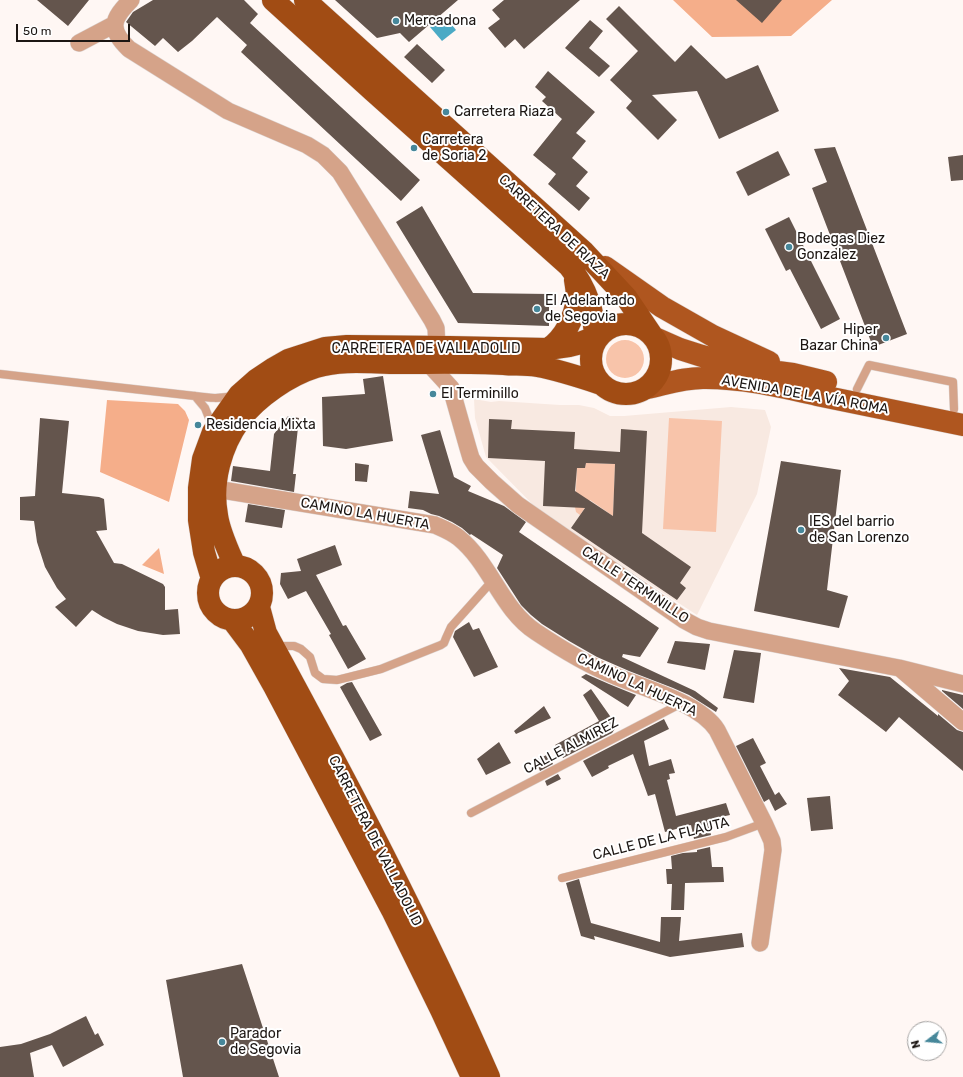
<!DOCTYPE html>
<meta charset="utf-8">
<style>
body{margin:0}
#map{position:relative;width:963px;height:1077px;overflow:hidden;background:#fff7f4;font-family:Rubik,sans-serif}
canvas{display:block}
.north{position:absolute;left:907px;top:1021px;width:40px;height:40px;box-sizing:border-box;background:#fff;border:1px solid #a4a2a1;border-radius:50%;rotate:254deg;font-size:11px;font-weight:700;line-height:16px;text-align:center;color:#1c1613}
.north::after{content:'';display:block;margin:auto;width:14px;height:18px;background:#46879a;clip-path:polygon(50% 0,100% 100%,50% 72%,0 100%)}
.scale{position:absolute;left:16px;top:24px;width:114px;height:18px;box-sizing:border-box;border:2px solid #1c1613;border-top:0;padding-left:5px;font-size:12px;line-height:14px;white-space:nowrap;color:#1c1613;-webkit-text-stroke:3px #fff;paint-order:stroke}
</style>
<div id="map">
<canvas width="963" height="1077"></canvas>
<div class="north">N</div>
<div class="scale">50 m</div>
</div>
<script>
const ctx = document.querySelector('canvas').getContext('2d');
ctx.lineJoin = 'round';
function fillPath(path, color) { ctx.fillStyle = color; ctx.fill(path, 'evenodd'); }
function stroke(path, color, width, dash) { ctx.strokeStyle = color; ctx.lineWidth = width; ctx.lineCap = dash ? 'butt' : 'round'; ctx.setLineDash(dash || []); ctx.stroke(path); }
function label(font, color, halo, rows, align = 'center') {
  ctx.font = font + ' Rubik,sans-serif'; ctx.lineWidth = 4; ctx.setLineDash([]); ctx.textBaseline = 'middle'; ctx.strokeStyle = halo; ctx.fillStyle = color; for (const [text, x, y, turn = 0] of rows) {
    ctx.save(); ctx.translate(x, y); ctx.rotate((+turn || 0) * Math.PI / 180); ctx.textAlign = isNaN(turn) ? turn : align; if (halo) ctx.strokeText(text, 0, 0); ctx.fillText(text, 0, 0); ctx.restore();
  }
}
const built = new Path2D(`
 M474 399 491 402 499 401 560 405H579L594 408 610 416H624L731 407 765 410 771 427 757 494 697 615 541 513 486 457 475 418Z`);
const green = new Path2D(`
 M606 359a19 19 0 1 1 38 0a19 19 0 1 1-38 0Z
 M669 418 722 421 716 532 663 529Z
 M586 463 615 464 613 516 590 500 580 515 576 512 575 507 577 468H585Z`);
const forest = new Path2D(`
 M673 0H832L791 36 712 37Z
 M107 400 178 404 185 411 189 420 169 502 100 472Z
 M159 548 164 574 142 565Z`);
const water = new Path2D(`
 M445 16 456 30 442 41 430 27Z`);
const building = new Path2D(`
 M37 0H89L68 26Z
 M153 0H244L258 14 250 23 420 180 401 201 241 52 247 45 217 17 192 41 178 52 163 38 155 46 126 22 133 12Z
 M335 0H458L409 42 400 33 377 38Z
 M504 0H580L524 49 515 39 505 48 488 28 500 19 492 10Z
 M736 0H782L762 23Z
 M619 6 675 62 691 45 726 79 758 65 779 111 719 139 697 91 652 95 677 120 658 140 626 108 632 101 610 80 638 51 606 19Z
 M590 20 603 31 589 48 610 66 599 77 565 48Z
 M417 44 445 70 432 83 404 57Z
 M548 71 595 112 576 133 586 141 572 158 588 172 576 186 590 198 579 211 548 184 556 174 533 155 562 119 542 101 546 97 535 87Z
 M835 147 907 334 873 347 812 188 827 182 814 149Z
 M778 151 790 175 748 196 736 172Z
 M963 155V180L951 181 948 157Z
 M422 206 473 293 549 294V326L458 323 396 222Z
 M789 217 840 319 821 329 790 269 786 271 765 229Z
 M383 376 393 441 346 449 323 446 322 397 365 394 363 379Z
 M288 416 299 418 293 474H296L294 492 231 481 233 466 270 471 274 434Z
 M40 418 69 421 62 493 99 497 104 499 107 530 96 531 114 563 122 564 163 584 165 587V610L178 609 180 634 163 635 138 631 117 624 103 617 92 610 76 627 55 607 66 599 57 588 45 567 37 542 34 521 20 520V497L35 496Z
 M489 419 512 420 511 429 575 432 574 449 620 452 621 429 647 431 642 533 691 567 680 583 686 588 677 600 571 528 585 508 543 506 545 461 488 458ZM586 463 615 464 613 516 575 491 577 468H585Z
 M440 430 454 477 471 486 468 491 504 506 526 522 519 532 659 628 640 657 623 654 622 657 695 691 718 708 716 712 689 695 673 688 629 671 597 657 569 641 542 624 531 615 521 605 497 568 503 555 471 534 470 535 462 528 452 522 439 516 431 514 423 510 408 508 410 491 439 494 421 435Z
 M781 461 841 470 827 590 848 596 839 628 754 611Z
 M355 463 369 465 367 482 355 481Z
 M248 504 285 510 282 528 245 522Z
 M335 545 342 565 316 575 343 626 346 625 366 659 348 669 329 635 331 634 306 591 288 599 280 584 281 573 301 571 297 559Z
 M469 622 473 630 479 628 498 667 474 677 453 637 455 631Z
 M675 641 710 644 705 670 667 663Z
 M734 650 761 653 754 703 723 698Z
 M839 668 890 677 938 716V714L957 730 963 732V771L899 717 886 732 838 695 849 681Z
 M586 674 609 684 636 695 628 707 581 677Z
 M352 682 382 735 370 741 340 687 347 683Z
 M591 689 617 726 612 733 563 758 555 745 599 721 583 695Z
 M942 690 963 695V709L942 691Z
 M544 706 551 718 516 734 514 731Z
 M664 719 669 729 644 741 649 766 671 759 675 773 669 774 670 779 667 780 676 816 726 803 730 815 707 820 711 835 694 839 691 825 665 832 655 794 648 796 633 754 608 766 609 768 592 777 583 761Z
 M753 738 766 763 760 766 775 795 779 792 787 804 775 811 769 799 764 802 736 746Z
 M499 742 511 763 486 775 477 759Z
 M549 754 553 764 540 771 535 760Z
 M558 774 561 779 547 786 545 781Z
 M830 796 833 829 811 831 807 798Z
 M710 847 712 867H723L724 882 685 883 684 910H671L672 884H667L666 869H672L671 856 683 853 697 852V850Z
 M579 879 591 923 660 942 661 917H681L679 941 742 933 744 947 670 957 594 936 595 940 581 936 566 883Z
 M242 964 279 1077H183L166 980Z
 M86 1016 95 1035 98 1033 104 1045 63 1067 52 1045 30 1053 34 1077H0V1047L21 1044 50 1034Z`);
const service = new Path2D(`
 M0 374 195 396C210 398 218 399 234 396
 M857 389 869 365 953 382 954 409
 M195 396 205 408 213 428
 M275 646H294L301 649 310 657 315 673 323 679 337 680 381 669 441 645 444 643 446 638 451 627 493 580
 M471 813 682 703
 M562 878 726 837 764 823`);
const minor = new Path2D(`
 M131 0C112 19 108 29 129 49L228 111 307 145 323 155 340 172 432 320 436 328 437 347
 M79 43 115 24
 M428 363 451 388 468 448 471 458 476 466 492 482 518 505 684 620 697 627 709 631 899 668 963 684
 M216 489 435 525C444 529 452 532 459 538 491 564 501 609 536 632 560 648 585 664 613 675 642 688 699 702 717 730L764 823 772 841 773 850 760 943
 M902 670 963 722`);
const primary = new Path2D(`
 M605 267 662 307 713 336 769 362
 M655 338 680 349 702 356 755 369 793 374 826 382
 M647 388C666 384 686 377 706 378 744 378 781 387 817 395 866 405 914 415 963 425`);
const trunk = new Path2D(`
 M273 0 372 90 569 266C586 287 595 313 595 341
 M305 0 584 252 626 297 651 334
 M591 359a35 35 0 1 1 70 0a35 35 0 1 1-70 0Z
 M548 349C564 339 575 317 577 298 577 292 576 286 575 280
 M208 593a27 27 0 1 1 54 0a27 27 0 1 1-54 0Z
 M235 566C228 550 219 531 217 515 211 482 221 446 240 420 257 397 290 375 316 367 343 359 371 363 398 363 433 363 468 362 504 364 514 365 526 364 537 366 559 370 580 377 601 384
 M212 579 204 552 199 520V488L203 459 213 432 239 395 256 380 274 368 288 360 325 348 347 346 449 347 548 349 569 346 577 344 590 339 603 332
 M259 607 266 633C345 778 423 925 489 1077
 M233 621 251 645 274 686 392 910 441 1010 472 1077`);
const markers = [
 [396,21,4,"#46879a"],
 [446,112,4,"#46879a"],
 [414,148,4,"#46879a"],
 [789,247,4,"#46879a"],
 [537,309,4,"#46879a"],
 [886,338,4,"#46879a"],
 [433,394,4,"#46879a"],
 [198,425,4,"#46879a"],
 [801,530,4,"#46879a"],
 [222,1042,4,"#46879a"]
];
const poiNames = [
 ["Mercadona",404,21],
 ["Carretera Riaza",454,112],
 ["Carretera",422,140],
 ["de Soria 2",422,156],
 ["Bodegas Diez",797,239],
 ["Gonzalez",797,255],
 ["El Adelantado",545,301],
 ["de Segovia",545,317],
 ["Hiper",878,330,"right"],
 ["Bazar China",878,346,"right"],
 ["El Terminillo",441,394],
 ["Residencia Mixta",206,425],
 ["IES del barrio",809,522],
 ["de San Lorenzo",809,538],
 ["Parador",230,1034],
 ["de Segovia",230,1050]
];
const streetNames = [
 ["CARRETERA DE RIAZA",554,227,43],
 ["CARRETERA DE VALLADOLID",426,349],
 ["AVENIDA DE LA VÍA ROMA",805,395,10],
 ["CAMINO LA HUERTA",365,514,10],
 ["CALLE TERMINILLO",635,585,34],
 ["CAMINO LA HUERTA",637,685,25],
 ["CALLE ALMIREZ",571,746,-28],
 ["CALLE DE LA FLAUTA",661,839,-14],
 ["CARRETERA DE VALLADOLID",375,841,63]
];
fillPath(built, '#f8e9e1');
fillPath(green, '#f8c4aa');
fillPath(forest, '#f5ae8a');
fillPath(water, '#4baac5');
fillPath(building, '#64554d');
stroke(service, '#dbd3d0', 9);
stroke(minor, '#dbd3d0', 18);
stroke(primary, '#dbd3d0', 23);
stroke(trunk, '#dbd3d0', 23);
stroke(service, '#d5a389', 8);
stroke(minor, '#d5a389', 17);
stroke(primary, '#af561f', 22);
stroke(trunk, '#a14c14', 22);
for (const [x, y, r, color] of markers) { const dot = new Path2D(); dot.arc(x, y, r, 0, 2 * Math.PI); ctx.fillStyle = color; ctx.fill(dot); stroke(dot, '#fff', 1.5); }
label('14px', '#1c1613', '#fff', poiNames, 'left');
label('14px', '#1c1613', '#fff', streetNames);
</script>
